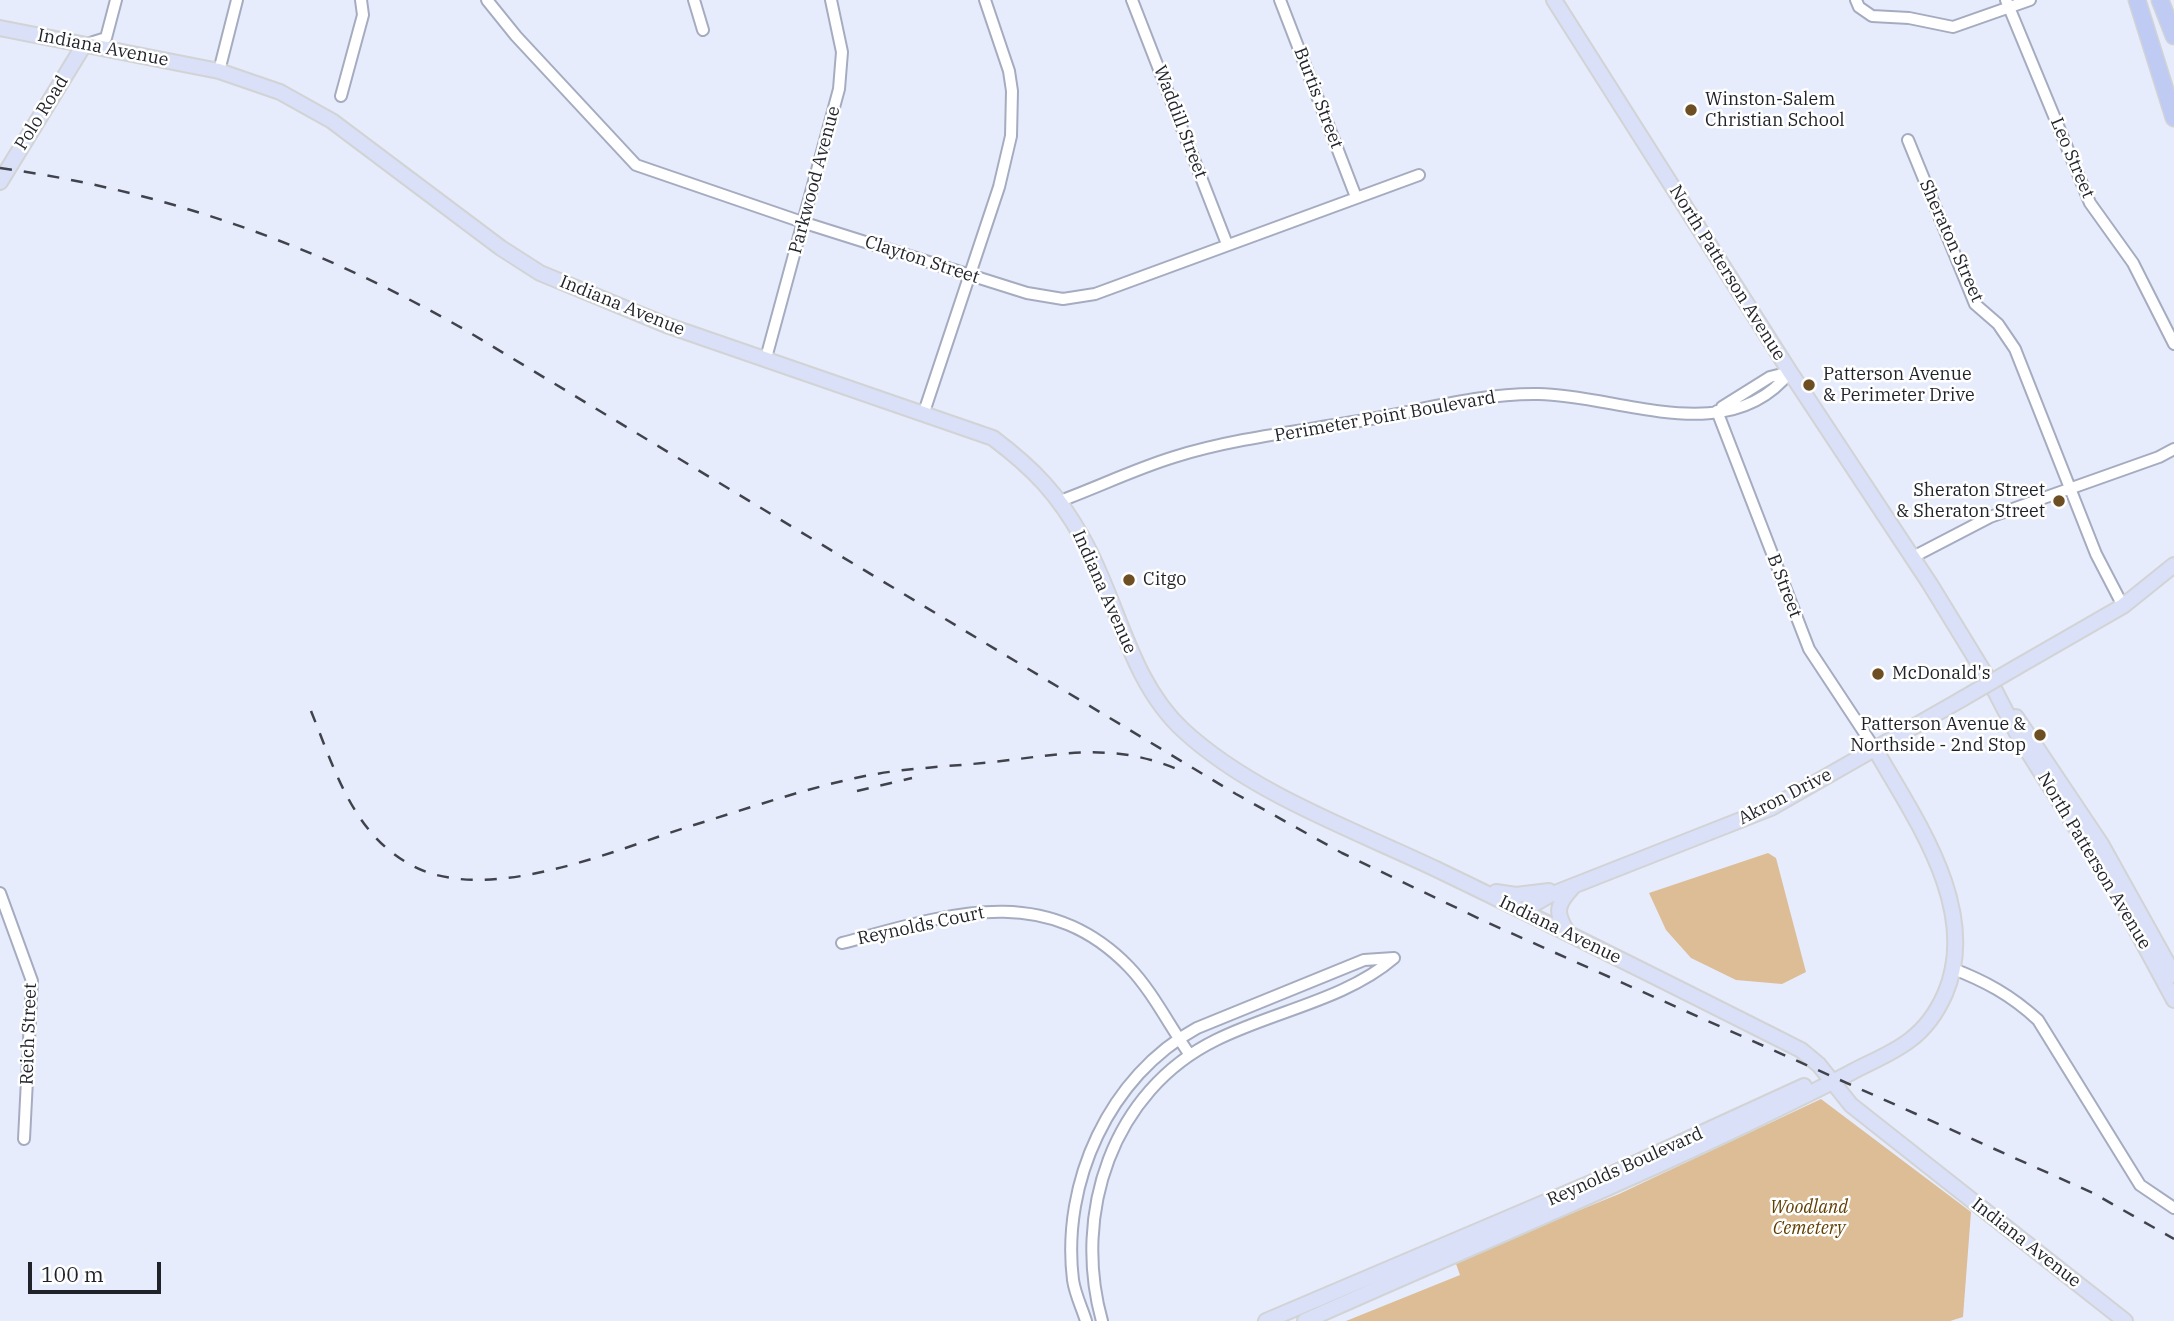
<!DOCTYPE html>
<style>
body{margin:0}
#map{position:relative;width:2174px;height:1321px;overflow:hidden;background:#e7ecfd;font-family:"IBM Plex Serif",serif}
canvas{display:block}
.scale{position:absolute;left:28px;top:1262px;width:133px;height:32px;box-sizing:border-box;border:4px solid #1f2229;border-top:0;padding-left:9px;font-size:21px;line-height:24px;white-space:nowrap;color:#1f2229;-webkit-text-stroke:5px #fff;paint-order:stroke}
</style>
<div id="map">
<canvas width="2174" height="1321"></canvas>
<div class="scale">100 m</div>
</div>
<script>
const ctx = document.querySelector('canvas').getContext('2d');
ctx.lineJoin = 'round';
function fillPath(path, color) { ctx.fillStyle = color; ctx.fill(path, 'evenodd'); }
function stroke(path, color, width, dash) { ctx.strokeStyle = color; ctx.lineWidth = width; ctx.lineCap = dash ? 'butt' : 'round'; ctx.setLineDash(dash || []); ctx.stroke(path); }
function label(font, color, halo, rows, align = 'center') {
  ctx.font = font + ' "IBM Plex Serif",serif'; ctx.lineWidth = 5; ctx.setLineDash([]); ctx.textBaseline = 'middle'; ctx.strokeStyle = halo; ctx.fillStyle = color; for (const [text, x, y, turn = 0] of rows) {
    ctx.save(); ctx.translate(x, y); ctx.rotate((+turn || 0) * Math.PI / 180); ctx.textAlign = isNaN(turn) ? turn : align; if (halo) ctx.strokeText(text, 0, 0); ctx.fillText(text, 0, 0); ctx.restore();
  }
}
const green = new Path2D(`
 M1768 853 1776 858 1806 972 1782 984 1736 980 1691 958 1666 930 1649 893Z
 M1821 1099 1971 1212 1963 1317 1950 1321H1346L1460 1275 1455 1261 1619 1194Z`);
const minor = new Path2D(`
 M487 0 516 36 636 165 805 223 1027 293 1063 299 1095 294 1419 175
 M694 0 703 30
 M1132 0 1227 244
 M1280 0 1356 197
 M1856 0 1859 7 1872 16 1909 18 1953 27 2030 0
 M2006 0 2090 203 2133 263 2174 344
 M87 44 106 38 116 0
 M219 71 237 0
 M341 96 363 15 361 0
 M1908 140 1975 304 1998 324 2015 349 2096 554 2123 606
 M766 358 839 89 842 52 831 0
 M1722 407 1770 377 1790 372
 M1717 411 1809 649 1875 749
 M924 412 999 187 1011 136 1012 91 1009 71 985 0
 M1060 501C1098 487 1135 469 1174 457 1241 436 1313 430 1382 417 1433 407 1487 393 1539 394 1618 395 1729 450 1790 372
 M1913 557 1990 517 2159 457 2174 449
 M0 893 32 981 24 1139
 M842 943C944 916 1044 879 1129 967 1153 992 1170 1027 1190 1055
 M1951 968C1985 981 2011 995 2038 1020L2140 1185 2174 1208
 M1086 1321C1082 1308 1075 1294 1073 1280 1061 1183 1109 1076 1197 1028L1364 960 1394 958
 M1102 1321C1072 1214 1112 1091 1216 1040 1274 1011 1345 1000 1394 958`);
const major = new Path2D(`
 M1554 0 1790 372 1930 584 1993 687 2020 739 2112 885 2174 1000
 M0 28 219 71 280 92 332 121 501 248 540 273 666 325 993 438C1034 469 1058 494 1083 539 1118 601 1129 680 1183 730 1251 793 1352 829 1436 869 1559 928 1680 989 1801 1050L1819 1065 1851 1105 2125 1321
 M0 182 84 45
 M2017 667 2123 606 2174 565
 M2016 717 2101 844 2174 975
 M1496 892 1516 895 1549 891
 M1522 911 1550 895 1771 808 1962 699
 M1568 933C1555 913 1556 905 1572 888
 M1266 1321 1614 1173 1804 1086
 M1305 1321C1452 1255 1600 1194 1745 1125 1780 1108 1815 1091 1850 1073 1870 1062 1892 1054 1910 1040 1926 1028 1937 1012 1945 994 1981 910 1915 819 1875 749`);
const highway = new Path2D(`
 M2137 0 2174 118
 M2160 0 2174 36`);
const rail = new Path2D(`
 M0 168C167 191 321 247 467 331L1236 794 1342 853 1484 921 2093 1193 2174 1239
 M311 711C335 770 353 835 413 866 490 906 616 849 694 825 746 809 798 791 851 779 897 768 946 767 993 762 1066 754 1114 741 1184 772
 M857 791 912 778`);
const majorBridge = new Path2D(`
 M1962 699 2017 667`);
const markers = [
 [1691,110,7,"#6e4f24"],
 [1809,385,7,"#6e4f24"],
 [2059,501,7,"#6e4f24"],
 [1129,580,7,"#6e4f24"],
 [1878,674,7,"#6e4f24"],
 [2040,735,7,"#6e4f24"]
];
const streetNames = [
 ["Indiana Avenue",103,48,11],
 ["Burtis Street",1318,98,69],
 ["Polo Road",42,113,-58],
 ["Waddill Street",1180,122,69],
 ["Leo Street",2072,158,67],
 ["Parkwood Avenue",815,180,-75],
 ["Sheraton Street",1951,241,66],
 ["Clayton Street",922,260,18],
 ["North Patterson Avenue",1727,273,58],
 ["Indiana Avenue",622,306,22],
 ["Perimeter Point Boulevard",1385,417,-10],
 ["B Street",1784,586,69],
 ["Indiana Avenue",1104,592,66],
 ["Akron Drive",1785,797,-27],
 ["North Patterson Avenue",2094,861,59],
 ["Reynolds Court",921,926,-12],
 ["Indiana Avenue",1560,930,26],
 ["Reich Street",29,1034,-88],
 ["Reynolds Boulevard",1625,1167,-24],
 ["Indiana Avenue",2026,1243,38]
];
const poiNames = [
 ["Winston-Salem",1705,100],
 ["Christian School",1705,121],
 ["Patterson Avenue",1823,375],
 ["& Perimeter Drive",1823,396],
 ["Sheraton Street",2045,491,"right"],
 ["& Sheraton Street",2045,512,"right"],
 ["Citgo",1143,580],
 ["McDonald's",1892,674],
 ["Patterson Avenue &",2026,725,"right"],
 ["Northside - 2nd Stop",2026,746,"right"]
];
const parkNames = [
 ["Woodland",1809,1208],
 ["Cemetery",1809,1229]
];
fillPath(green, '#dcbd95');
stroke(minor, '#a6acc0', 14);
stroke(major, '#d2d3d4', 18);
stroke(highway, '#d2d3d4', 19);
stroke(minor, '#fff', 10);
stroke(major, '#d9e0f8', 14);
stroke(highway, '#bfcbf3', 16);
stroke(rail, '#40434c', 2.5, [12, 12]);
stroke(majorBridge, '#d2d3d4', 18, []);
stroke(majorBridge, '#d9e0f8', 14);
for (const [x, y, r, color] of markers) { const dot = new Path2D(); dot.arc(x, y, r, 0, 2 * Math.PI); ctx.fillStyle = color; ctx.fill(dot); stroke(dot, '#fff', 2.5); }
label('18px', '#1f2229', '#fff', streetNames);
label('18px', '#1f2229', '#fff', poiNames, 'left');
label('italic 18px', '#623f00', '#fff', parkNames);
</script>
